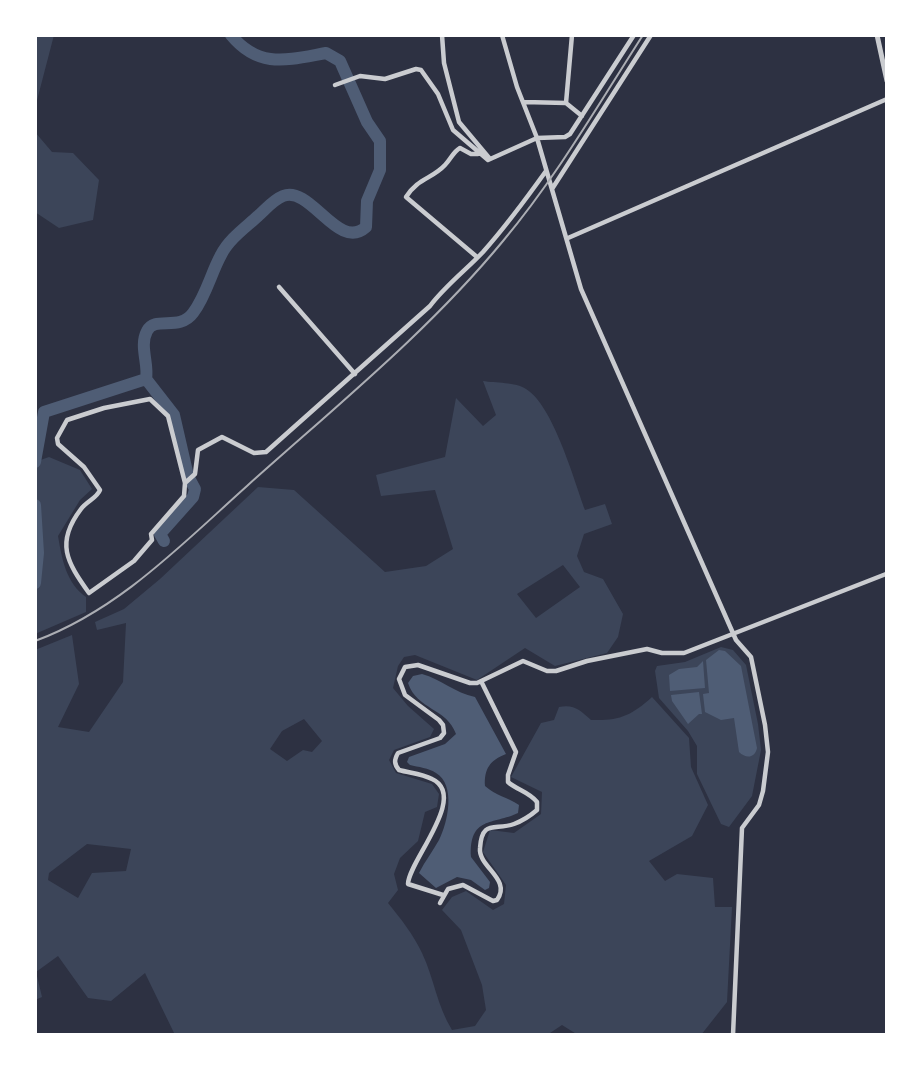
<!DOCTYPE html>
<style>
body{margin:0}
#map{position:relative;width:922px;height:1070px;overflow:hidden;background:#2d3142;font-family:"Nunito Sans",sans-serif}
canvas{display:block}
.frame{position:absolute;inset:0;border:37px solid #fff;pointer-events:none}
</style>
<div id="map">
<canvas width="922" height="1070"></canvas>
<div class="frame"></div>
</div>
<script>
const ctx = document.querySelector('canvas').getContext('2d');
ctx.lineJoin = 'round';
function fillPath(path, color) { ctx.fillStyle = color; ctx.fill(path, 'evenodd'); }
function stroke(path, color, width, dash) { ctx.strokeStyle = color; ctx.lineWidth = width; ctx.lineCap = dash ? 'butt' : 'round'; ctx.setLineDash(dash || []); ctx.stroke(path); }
const green = new Path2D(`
 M35 35H54L35 108Z
 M35 132 52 152 73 153 99 180 93 220 59 228 35 212Z
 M483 381C495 383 516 382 526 389 553 405 574 480 585 510L605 504 612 524 584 534 577 556 584 572 603 579 623 614 618 637 607 653 555 666 525 648 477 680 415 655 404 657 398 666 393 688 408 706 434 729 430 737 394 750 389 760 396 773 432 784 439 794 437 807 425 812 418 841 400 858 394 874 398 890 388 903C401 919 413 934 422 953 434 978 437 1006 452 1030L475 1026 486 1010 482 985 461 930 442 910 452 897 466 891 493 910 504 904 506 885 483 852 490 830 514 833 541 814 542 792 511 777 541 723 554 720 559 707C574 704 580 710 591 720 619 721 631 716 652 697L689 738 691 767 708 805 692 836 649 861 665 881 677 874 713 878 715 907H732L727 1002 701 1035H578L562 1025 547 1035H175L145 973 111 1001 88 998 58 956 36 972 42 997 35 1000V650L72 635 79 684 58 727 89 732 123 682 126 623 97 630 95 622 124 609 160 579 258 487 294 490 385 572 426 566 453 549 435 490 381 496 376 475 445 457 456 398 483 426 496 415ZM563 565 580 587 536 618 517 594ZM304 719 322 741 312 752 303 750 287 761 270 749 282 731ZM87 844 131 849 126 871 92 873 78 898 48 880 49 873Z
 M49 457 80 470 92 489 80 500 58 536C62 559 66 583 86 597V612L35 634V462Z
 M721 647 733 650 746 665 758 724 761 750 752 796 729 827 721 824 697 774V746L688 731 659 698 655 671 657 666 685 662Z`);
const water = new Path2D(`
 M719 650 725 651 741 666 757 748C755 758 746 759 739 752L734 718 721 720 705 712 703 694 709 693 706 660Z
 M703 661 705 688 670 691 669 675 679 669 697 667Z
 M422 674C441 679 455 693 475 697L506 754C490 760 484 769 485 786 496 796 507 797 519 805L518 813C493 825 469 816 471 857L490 882 489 888 485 890 471 880 457 877 436 888 419 873C425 861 433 851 439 840 448 822 456 785 436 773 429 768 418 767 410 765L407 762 409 757 445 744 456 734C447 708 417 710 408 683L413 676Z
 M699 692 702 714H699L688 724 672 701 671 695Z`);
const river = new Path2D(`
 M146 379 174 415 188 476 195 489 193 497 160 534 164 541
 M35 462 44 412 146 379C149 364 139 346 147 331 155 315 179 332 193 313 206 296 211 273 221 255 229 239 245 228 258 216 266 209 273 200 283 196 311 185 338 252 366 227L367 201 380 170V141L367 122 340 61 326 53C287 60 259 69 231 35
 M35 505 38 553 35 583`);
const minor = new Path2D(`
 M442 35 444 63 459 122 490 159
 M502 35 517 87 537 138 581 289 736 640 751 657 765 725 768 752 763 791 759 805 742 828 733 1035
 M335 85 360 76 385 79 416 69 421 70 438 94 453 130 488 160 537 138 565 137 570 134 634 35
 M524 102 566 103 582 116
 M566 103 572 35
 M552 189 651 35
 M568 238 887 99
 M477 257 406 197C418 178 432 179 445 165 451 159 453 152 460 148L471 154H478
 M279 287 355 374
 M185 483 168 416 150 399 104 408 67 420 57 438 58 444 84 467 100 490C97 498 87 501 81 509 55 543 67 562 89 593L134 561 152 540 151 534 184 496 185 483 195 474 198 450 222 437 254 453 266 452 430 306C445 286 466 270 483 252 506 226 526 199 546 171
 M443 895 408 884C408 862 469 796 432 779 422 774 410 773 399 770 394 764 394 760 398 753L440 738 444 733 443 725 439 720 405 695 399 679 405 667 418 665 470 683H477L523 661 547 671H556L587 661 647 649 662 653H684L886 574
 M440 903 448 889 463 885 493 901 497 900C512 879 478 867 480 848 482 819 495 831 514 824 522 821 530 816 537 810V802C529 792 517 790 508 782V775L516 752 481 681`);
const tertiary = new Path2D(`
 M877 35 887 81`);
const rail = new Path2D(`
 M35 641C119 610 182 544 247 486 335 407 428 332 503 241 556 178 598 105 643 35`);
fillPath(green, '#3c4559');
fillPath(water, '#4f5d75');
stroke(river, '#4f5d75', 12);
stroke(minor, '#caccd0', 4.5);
stroke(tertiary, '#caccd0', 5);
stroke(rail, '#abadb3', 2);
</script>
